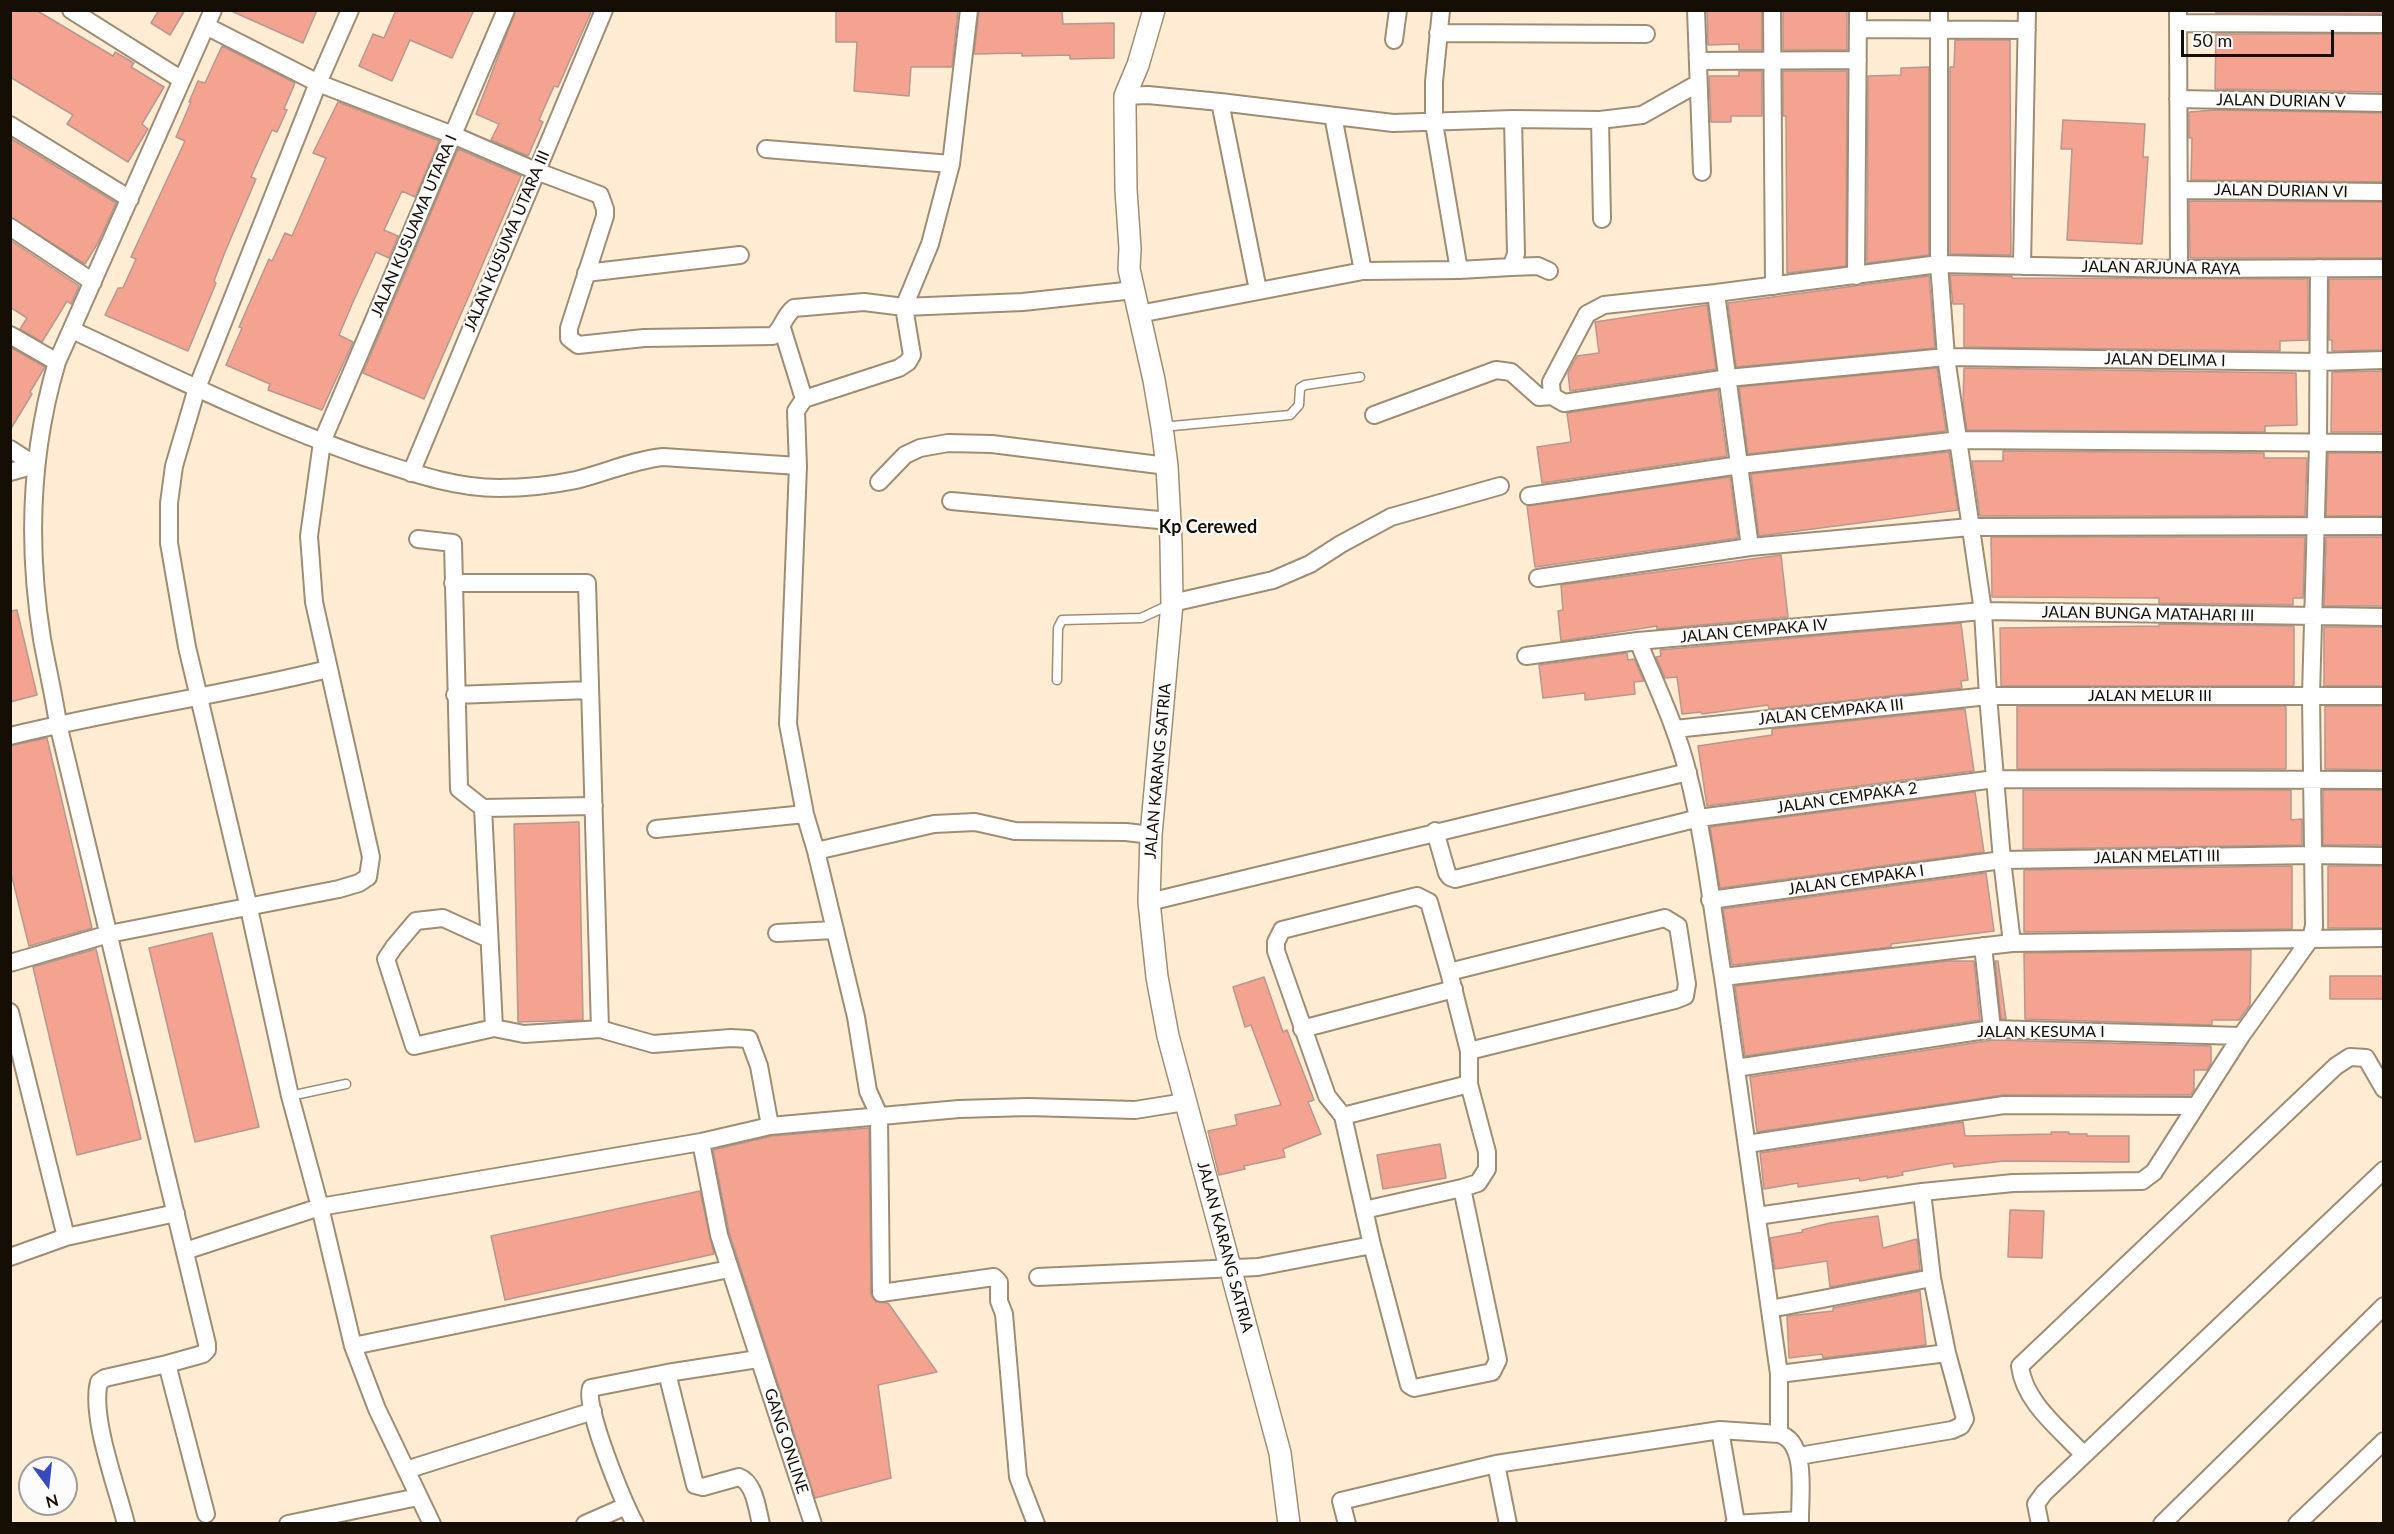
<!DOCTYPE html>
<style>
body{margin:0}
#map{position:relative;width:2394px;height:1534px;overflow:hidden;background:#ffecd2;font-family:Lato,sans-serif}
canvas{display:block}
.frame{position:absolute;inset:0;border:12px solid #140e05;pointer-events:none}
.north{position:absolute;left:18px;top:1456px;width:60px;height:60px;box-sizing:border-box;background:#fcfcfc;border:2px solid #9f9d99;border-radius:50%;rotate:165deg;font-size:16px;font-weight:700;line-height:24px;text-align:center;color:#140e05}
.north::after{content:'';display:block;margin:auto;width:21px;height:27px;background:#384bbe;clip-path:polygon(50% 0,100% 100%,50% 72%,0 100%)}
.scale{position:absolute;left:2181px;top:30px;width:153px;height:27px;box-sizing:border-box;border:3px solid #140e05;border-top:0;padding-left:8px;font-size:18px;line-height:21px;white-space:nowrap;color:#140e05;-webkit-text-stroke:4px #fcfcfc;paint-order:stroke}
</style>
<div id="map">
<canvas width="2394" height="1534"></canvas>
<div class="frame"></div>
<div class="north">N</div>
<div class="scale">50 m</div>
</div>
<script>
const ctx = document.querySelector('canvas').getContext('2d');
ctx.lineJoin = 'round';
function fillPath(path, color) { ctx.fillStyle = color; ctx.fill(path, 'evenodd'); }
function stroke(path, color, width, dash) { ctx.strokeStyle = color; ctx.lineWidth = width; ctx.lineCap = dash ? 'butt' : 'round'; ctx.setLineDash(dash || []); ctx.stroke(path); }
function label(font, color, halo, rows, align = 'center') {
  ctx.font = font + ' Lato,sans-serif'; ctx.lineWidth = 4.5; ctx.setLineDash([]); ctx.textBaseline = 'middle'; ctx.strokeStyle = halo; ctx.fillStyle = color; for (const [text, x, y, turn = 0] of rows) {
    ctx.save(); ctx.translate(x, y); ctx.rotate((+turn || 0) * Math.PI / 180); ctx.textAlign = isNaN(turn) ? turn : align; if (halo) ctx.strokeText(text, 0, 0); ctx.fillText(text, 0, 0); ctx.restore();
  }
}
const building = new Path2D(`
 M10 10H36L113 56 115 52 134 63 131 67 164 87 142 124 148 129 128 162 67 124 73 115 10 77Z
 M159 10H185L170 35 151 23Z
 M229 10H317L303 43Z
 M396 10H474L452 58 410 40 392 81 359 66 373 34 384 38Z
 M516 10H592L558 87 554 86 539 120 543 122 528 156 491 140 499 124 476 114Z
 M836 10H958L952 67H911L909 96 854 91 857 42H836Z
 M979 10H1062L1063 24 1114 23V58L1070 59V55L1022 56V53L974 54Z
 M1737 10H1762V50H1739V44L1708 45 1707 11Z
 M1783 10H1847V50H1783Z
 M2216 10H2384V11L2383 14 2216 13Z
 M2216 34H2383V92L2215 89Z
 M1955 40H2010L2011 255 1950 254V67H1954Z
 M222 46 295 83 284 109 287 110 277 132 272 130 251 177 256 179 225 252 214 281 216 283 188 351 105 315 118 288H123L136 259 131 257 185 141 176 137 191 102H189L198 81 205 83Z
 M1929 67V255L1867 263 1868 76 1901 75V68Z
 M1739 71H1762V116H1731V122H1711L1709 76H1739Z
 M1783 71H1847L1846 266 1787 273 1786 116H1783Z
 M338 102 439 141 415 197 402 191 384 230 398 236 389 258 376 252 353 302 339 335 353 342 322 410 268 390 270 384 226 365 242 328 239 327 269 259 272 261 285 233 292 236 326 158 313 153Z
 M2215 110 2384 113V182L2191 180 2192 138H2189V112Z
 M2063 120 2145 124 2143 157H2148L2142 244 2067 240 2072 149H2061Z
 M10 138 116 203 98 243 85 264 10 217Z
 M458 149 521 176 424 399 363 373Z
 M2189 201 2384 202V258H2190Z
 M10 240 79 286 71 304 67 301 42 342 20 329 27 318 10 307Z
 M1950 275 2012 276V278L2308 279V340L2280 341V351L1964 347V304H1953Z
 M1929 276 1935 348 1736 367 1728 303Z
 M2329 279H2384V350L2332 351V340H2329Z
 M1707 305 1716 369 1570 391 1568 373 1577 356 1599 353 1595 322Z
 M10 347 45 367 30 392 32 394 10 430Z
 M1937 368 1946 431 1748 454 1739 387Z
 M1964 368 2296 373 2297 425 2265 426V432L1967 430 1963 404Z
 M2384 371V432H2331L2332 372Z
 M1718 390 1727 456 1542 483 1537 447 1571 442 1567 413Z
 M2003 451 2264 453V458H2307L2305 516H1980L1972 461H2003Z
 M1949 452 1958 510 1759 536 1751 474Z
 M2328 453H2384V516H2326Z
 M1730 477 1738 538 1535 567 1527 506Z
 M1991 537H2305L2303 598H2293V605L2159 603V598L1992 597Z
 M2326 537H2384V606H2324Z
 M1781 555 1788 617 1657 629V626L1561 641 1558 611 1563 610 1561 585Z
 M17 610 37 695 10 702V611Z
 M1961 623 1968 680 1961 681 1962 688 1769 709 1768 705 1702 714 1701 712 1682 714 1677 677 1665 678 1656 657 1661 656 1660 650Z
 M2159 624 2294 626V686H2001L2000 628 2159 626Z
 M2324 627H2384V686H2324Z
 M1627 653 1628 660 1634 659 1644 681 1634 682 1635 694 1585 700V693L1543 698 1539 665Z
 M2017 706H2286V769H2017Z
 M2325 706H2384V770L2325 769Z
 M1965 709 1974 771H1972L1707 806 1698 746 1772 735V729Z
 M47 738 92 928 29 946 10 869V746Z
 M2023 790H2291V820L2302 819V845L2023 849Z
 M2323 790H2384V845H2323Z
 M1975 792 1984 852 1720 888 1710 827Z
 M579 822 583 1020 518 1022 514 824Z
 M2292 866V929L2024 932V870Z
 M2328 866H2384V928H2328Z
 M1986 873 1994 931 1891 944V947L1732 965 1723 909Z
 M212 933 259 1127 195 1142 149 948Z
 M96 949 141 1139 77 1155 33 967Z
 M2251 950 2250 1005 2239 1020H2212V1025L2025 1019 2024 953Z
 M1949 961H1974L1980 1020 1745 1056 1735 986Z
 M1995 961H1998L2006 1019H2001Z
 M2330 976H2384V999H2330Z
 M1264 977 1283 1032 1287 1030 1314 1100 1308 1102 1321 1134 1283 1149 1285 1157 1244 1166 1245 1169 1219 1175 1208 1131 1237 1125 1235 1115 1281 1105 1251 1025 1245 1027 1233 987Z
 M1993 1040 2211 1046V1063L2207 1070H2194V1090L2190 1095H2003L1757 1132 1750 1077Z
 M1963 1122 1965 1136 2051 1134V1132H2069V1134H2087V1136H2129V1162L2003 1161 1954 1167 1953 1163 1902 1172 1903 1175 1887 1178V1176L1860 1181 1859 1178 1798 1187V1183L1764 1189 1760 1153Z
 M869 1128 871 1294 876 1302 888 1303 937 1372 878 1385 891 1478 815 1498 729 1232 713 1150 772 1136Z
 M1440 1144 1446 1178 1383 1189 1377 1155Z
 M700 1191 714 1254 505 1300 491 1236Z
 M2010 1210 2044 1211 2042 1258 2008 1257Z
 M1878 1216 1883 1248 1917 1239 1920 1270 1830 1287 1827 1261 1775 1269 1770 1238 1803 1232 1802 1230 1830 1223Z
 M1920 1291 1926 1345 1823 1358 1822 1354 1789 1358 1787 1316 1833 1311V1308Z`);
const service = new Path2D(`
 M1162 427 1290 415 1299 405 1300 388 1305 385 1360 377
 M1057 680 1058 628 1062 620 1141 618 1169 605
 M290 1096 346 1084`);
const minor = new Path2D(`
 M71 10 182 80
 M350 10 318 83 197 388 174 466 169 503V543L187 647 249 908 290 1096 320 1207 353 1346 377 1409 432 1524
 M969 10 951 164 930 244 904 307 912 355 908 362 899 368 804 399 796 411 798 466 788 724 805 814 816 851 856 1017 868 1091 879 1115 881 1293 994 1277 999 1282V1301L1004 1314 1018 1477 1036 1524
 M1441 10 1434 82V123L1459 270
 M1696 10 1702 172
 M1772 10 1774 286
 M1939 10V264L1946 357 1983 611 1988 696 2002 860 2012 943
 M2178 10 2179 269
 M2178 23 2384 24
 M206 26 318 83 453 135 536 171 600 195 605 209V216L569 328V338L578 345 644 338 773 336C783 328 783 317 794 308L864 302 904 307 1023 302 1134 290
 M1858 29 2027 30
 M1438 33 1646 34
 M1394 40 1398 10
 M1698 61 1858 60
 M1125 96 1148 95 1220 102 1393 123 1513 119 1600 120 1642 115 1697 84
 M2178 99 2384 103
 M1220 102 1258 290
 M1333 116 1363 271
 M1600 120 1602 219
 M10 125 130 199
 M766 149 951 164
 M2179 190 2384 192
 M10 227 93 282
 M2022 266 2027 10
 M1511 267 1538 266 1549 271
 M2384 268 2179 269 1939 264 1716 293 1604 305 1587 314 1551 382 1552 396 1564 403 1728 378 1946 357 2318 362 2384 360
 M586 273 740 255
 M1856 276 1858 10
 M1716 293 1750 547
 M1139 314 1363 271 1459 270 1511 267 1516 254 1513 119
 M782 328 804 399
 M72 330C169 375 266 423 367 458 410 472 453 488 499 488 524 488 552 485 576 480 605 473 633 460 663 457L798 466
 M10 335 57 362
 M1374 415 1496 370 1511 372 1539 397 1552 396
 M10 449 35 465
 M10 472 35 465
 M411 473 604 10
 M879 482 905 455 920 448 948 443 992 444 1167 466
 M1529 496 1740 465 1960 440 2384 443
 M951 501 1170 521
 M418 539 453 543 459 789 483 808 594 806
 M1538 578 1750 547 1970 527 2384 526
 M453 583H587L600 1029
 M1172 603 1273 580 1310 564 1341 544 1391 517 1500 486
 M1638 641C1656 685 1677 728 1688 774 1705 840 1712 910 1723 977L2012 943 2384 938
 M1526 656 1638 641 1983 611 2384 617
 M455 695 589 690
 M1675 729 1988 696H2384
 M10 736C115 710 223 695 328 669
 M483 808 494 1028
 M656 829 805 814
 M1435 831 1447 873 1450 877 1455 879 1699 818 1995 779 2384 780
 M816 851 934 824 975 822 1015 831 1126 832 1151 835
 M1710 900 2002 860 2313 855 2384 856
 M1149 902 1688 772
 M777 933 834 930
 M489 939 443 918 416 921 394 947 386 959 414 1046 494 1028 524 1034 600 1029 653 1044 731 1038 749 1039 759 1066 770 1126
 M1983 946 1992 1029
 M10 963 109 934 339 889 359 883 368 877 371 857 314 602 309 536 322 442 506 10
 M1449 972 1665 918 1678 926 1687 984 1685 996 1675 1000 1469 1051
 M1723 977 1779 1374V1434C1809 1442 1799 1499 1800 1524
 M10 1012 66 1237
 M1302 1029 1454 989
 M1736 1068 1992 1029 2241 1036
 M1343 1116 1469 1084
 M701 1142 719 1235 813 1524
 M1747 1144 2004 1105 2194 1106
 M1364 1210 1462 1188 1478 1183 1487 1169V1152L1469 1084V1051L1449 972 1429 902 1417 896 1282 930 1276 942V951L1327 1096 1343 1116 1372 1245 1409 1385 1414 1388 1492 1372 1498 1360 1462 1188
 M1757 1216 1922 1192 2013 1183 2142 1181 2154 1172 2241 1036 2311 938 2314 926 2311 695 2318 443 2319 268
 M185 1251 320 1207 701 1142 770 1126 959 1109 1028 1107 1135 1110 1185 1102
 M10 1257 66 1237 176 1213
 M1038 1277 1258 1267 1372 1245
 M1770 1309 1932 1278
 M353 1346 729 1269
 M667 1373 695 1485 703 1487 739 1477C755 1483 757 1509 761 1524
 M1779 1374 1947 1353
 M1720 1430 1736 1523
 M2084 1455C2060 1429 2024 1402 2020 1366L2336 1066 2350 1057 2366 1058 2384 1089
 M1799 1456 1952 1430 1961 1426 1965 1419 1947 1353 1932 1278 1922 1192
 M1496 1464 1508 1524
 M406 1470 593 1411
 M206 1514 167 1364 203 1354 207 1350V1344L58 724C54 696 47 667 42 639 27 545 30 453 57 362L213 10
 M126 1524C117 1487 90 1417 99 1382L105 1378 167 1364
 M288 1524 418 1497
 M585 1524 626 1506
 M635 1524C624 1503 583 1406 591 1388L667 1373 758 1359
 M1347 1524 1341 1501 1496 1464 1720 1430 1779 1434
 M1734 1524 1800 1520
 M2040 1524 2036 1504 2044 1493 2384 1170
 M2162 1524 2384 1306
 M2297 1524 2384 1441`);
const tertiary = new Path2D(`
 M1154 10 1138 65 1125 96V107L1126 190 1130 248 1129 269 1154 380 1162 427 1167 466 1171 542 1172 603 1151 835 1149 902 1157 977 1168 1036 1280 1453 1289 1524`);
const streetNames = [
 ["JALAN DURIAN V",2281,101,1],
 ["JALAN DURIAN VI",2281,191,1],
 ["JALAN KUSUAMA UTARA I",414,226,-67],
 ["JALAN KUSUMA UTARA III",507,241,-67],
 ["JALAN ARJUNA RAYA",2161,268,1],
 ["JALAN DELIMA I",2165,360,1],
 ["JALAN BUNGA MATAHARI III",2148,614,1],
 ["JALAN CEMPAKA IV",1754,631,-5],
 ["JALAN MELUR III",2150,696],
 ["JALAN CEMPAKA III",1831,712,-6],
 ["JALAN KARANG SATRIA",1158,771,-85],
 ["JALAN CEMPAKA 2",1847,798,-8],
 ["JALAN MELATI III",2157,857,-1],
 ["JALAN CEMPAKA I",1856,880,-8],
 ["JALAN KESUMA I",2041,1032],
 ["JALAN KARANG SATRIA",1225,1247,75],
 ["GANG ONLINE",786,1441,72]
];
const neighbourhoodNames = [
 ["Kp Cerewed",1208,527]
];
fillPath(building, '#f3a38f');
stroke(building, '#b7978f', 1.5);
stroke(service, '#9e8d75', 11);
stroke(minor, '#9e8d75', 20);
stroke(tertiary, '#9e8d75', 24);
stroke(service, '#fff', 8);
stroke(minor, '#fff', 16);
stroke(tertiary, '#fff', 21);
label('16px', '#140e05', '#fcfcfc', streetNames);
label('bold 18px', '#140e05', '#fcfcfc', neighbourhoodNames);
</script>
